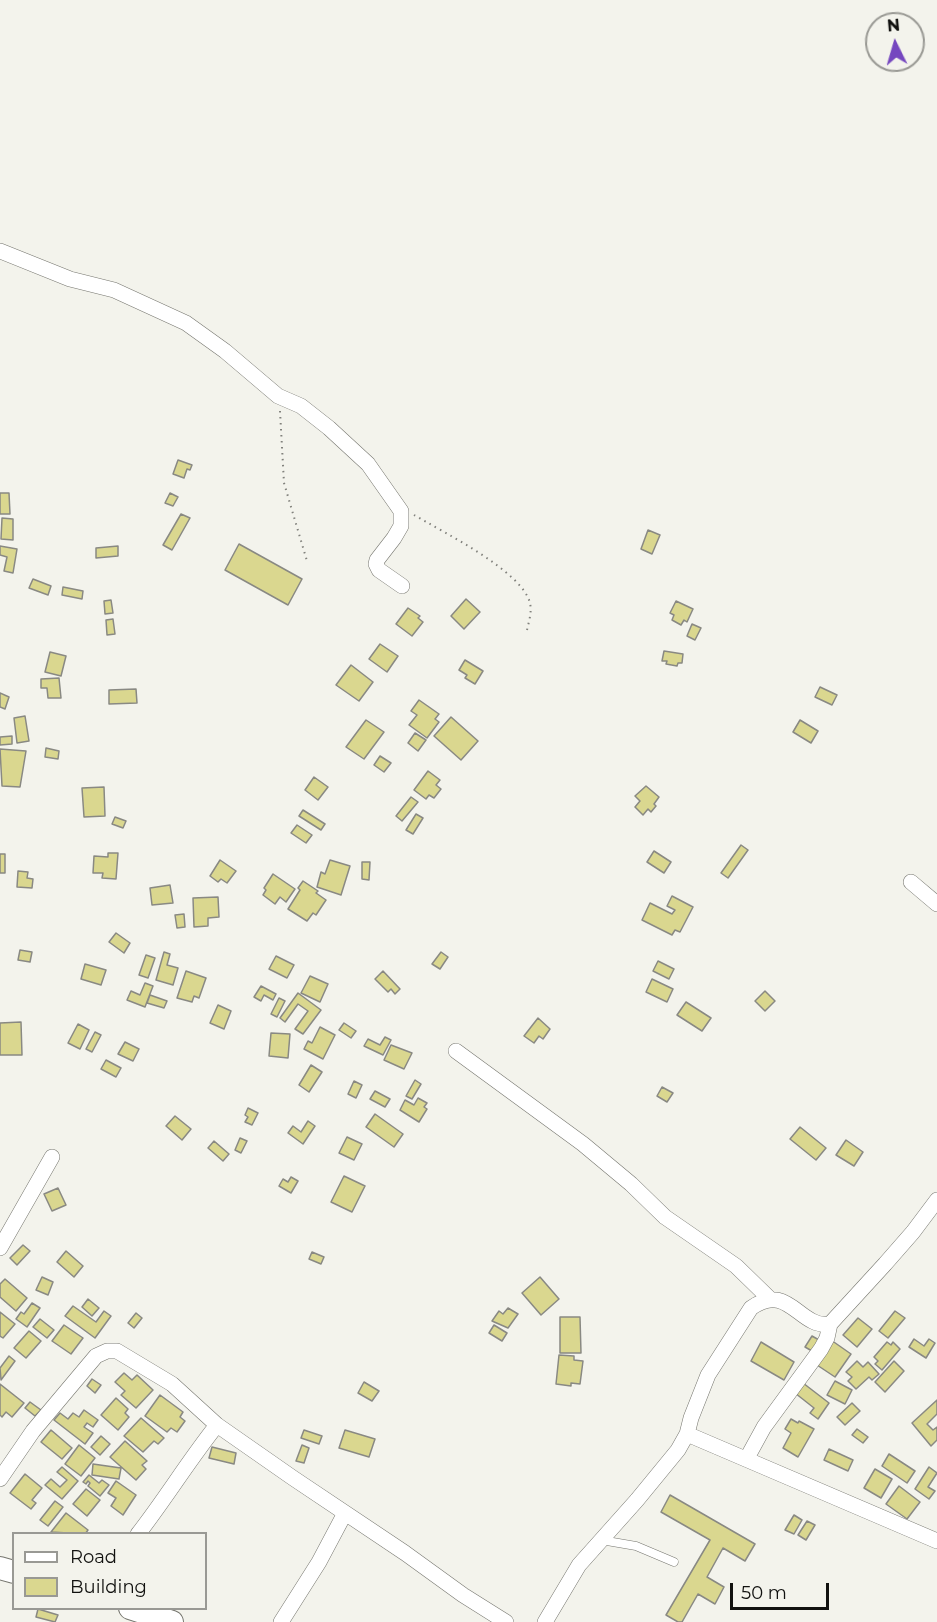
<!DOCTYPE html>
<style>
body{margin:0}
#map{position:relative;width:937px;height:1622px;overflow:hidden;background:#f3f3ec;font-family:Montserrat,sans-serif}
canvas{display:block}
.legend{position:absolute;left:12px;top:1532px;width:195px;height:78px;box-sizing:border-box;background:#f3f3ec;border:2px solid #999994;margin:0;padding:8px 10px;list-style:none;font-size:18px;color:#11110f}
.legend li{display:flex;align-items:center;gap:12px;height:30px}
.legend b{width:30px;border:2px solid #999994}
.north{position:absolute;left:865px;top:12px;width:60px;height:60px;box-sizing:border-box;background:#f3f3ec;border:2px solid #999994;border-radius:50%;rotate:355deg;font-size:16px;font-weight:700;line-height:24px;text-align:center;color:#11110f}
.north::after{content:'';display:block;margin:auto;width:21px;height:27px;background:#7547bf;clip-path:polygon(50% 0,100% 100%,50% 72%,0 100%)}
.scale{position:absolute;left:730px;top:1583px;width:99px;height:27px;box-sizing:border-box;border:3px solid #11110f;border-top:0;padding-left:8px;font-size:18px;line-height:21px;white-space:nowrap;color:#11110f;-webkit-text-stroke:4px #f3f3ec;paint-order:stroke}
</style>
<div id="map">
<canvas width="937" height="1622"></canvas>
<ul class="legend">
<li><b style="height:8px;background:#fff"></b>Road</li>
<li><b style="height:16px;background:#dad78f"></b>Building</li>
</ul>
<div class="north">N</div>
<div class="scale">50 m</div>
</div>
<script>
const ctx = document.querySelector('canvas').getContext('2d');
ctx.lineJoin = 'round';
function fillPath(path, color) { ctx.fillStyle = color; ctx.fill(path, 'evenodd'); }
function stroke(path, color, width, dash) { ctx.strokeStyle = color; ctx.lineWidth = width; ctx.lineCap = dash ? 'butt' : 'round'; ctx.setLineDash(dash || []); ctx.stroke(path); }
const building = new Path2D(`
 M178 460 192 465 190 470 187 469 184 478 173 474Z
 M0 493H9L10 514H0Z
 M170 493 178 497 173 506 165 503Z
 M181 514 190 518 172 550 163 545Z
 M2 518 13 519V540L1 539Z
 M648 530 660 535 652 554 641 549Z
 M239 544 302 579 288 605 225 570Z
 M0 546 17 549 13 573 4 571 7 557 0 555Z
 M118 546V556L96 558V548Z
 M33 579 51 586 48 595 29 588Z
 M63 587 83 591 82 599 62 595Z
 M466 599 480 612 464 629 451 616Z
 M111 600 113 613 105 614 104 601Z
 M676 601 693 609 687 622 684 620 681 625 672 620 674 615 670 613Z
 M408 608 420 616 418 618 423 622 412 636 396 624Z
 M113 619 115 634 107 635 106 620Z
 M692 624 701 628 695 640 687 636Z
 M380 644 398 656 387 672 369 659Z
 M664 651 683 654 682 663H678L677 666 666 664 667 661H662Z
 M50 652 66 656 61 676 45 672Z
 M465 660 483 671 475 684 465 678 467 675 459 670Z
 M351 665 373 682 359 701 336 685Z
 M59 678 61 698H48L47 688H41V679Z
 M820 687 837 695 832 705 815 697Z
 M136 689 137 703 109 704V690Z
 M0 693 9 697 5 709 0 707Z
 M419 700 439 714 435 719 439 722 427 738 409 725 417 715 411 711Z
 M25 716 29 741 17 743 14 718Z
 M451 717 478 741 461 760 434 736Z
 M366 720 384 732 364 759 346 747Z
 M800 720 818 731 811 743 793 732Z
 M415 733 426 740 418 751 408 743Z
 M12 736V744L0 745V737Z
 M46 748 59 751 58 759 45 757Z
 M0 749 26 751 20 787 2 786Z
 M380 756 391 763 384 772 374 765Z
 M428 771 440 780 436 785 441 789 434 798 429 795 426 799 414 790Z
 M314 777 328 787 318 800 305 790Z
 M646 786 659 797 654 804 656 806 651 812 648 809 643 815 635 807 640 801 635 796Z
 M104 787 105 816 84 817 82 788Z
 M411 797 418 802 402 821 396 816Z
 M303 810 325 824 321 830 299 816Z
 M416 814 423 818 413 834 406 830Z
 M115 817 126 821 123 828 112 824Z
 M297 825 312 835 306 843 291 833Z
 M741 845 748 850 728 878 721 873Z
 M654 851 671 862 664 873 647 862Z
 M108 853H118L116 879 102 878 103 873H93L94 856 108 857Z
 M0 854H5V873H0Z
 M220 860 236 871 227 883 221 879 218 882 210 876Z
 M330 860 350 866 341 895 317 887 321 872 325 874Z
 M362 862H370L369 880 362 879Z
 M18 871 28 872 27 878 33 879 32 888 17 887Z
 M273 874 295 889 286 902 280 897 275 904 263 895 266 890 264 888Z
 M303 881 318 891 316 893 326 900 316 915 313 913 307 921 288 909 300 890 298 888Z
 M170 885 173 903 152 905 150 888Z
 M672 896 693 907 680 932 675 930 672 935 642 920 650 903 672 914 675 910 667 906Z
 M218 897 219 917 208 918V926L194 927 193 898Z
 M184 914 185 927 177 928 175 915Z
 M116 933 130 943 124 953 109 942Z
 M20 950 32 952 30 962 18 960Z
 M164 952 170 954 167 965 178 968 173 985 156 980Z
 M441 952 448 957 440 969 432 964Z
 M146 955 155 958 148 978 139 975Z
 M276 956 294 965 287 978 269 969Z
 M658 961 674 969 669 979 653 971Z
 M85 964 106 970 101 985 81 979Z
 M186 971 206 978 199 998 194 996 192 1002 177 998Z
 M383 971 400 989 395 994 391 989 388 992 375 979Z
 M310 976 328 984 320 1002 301 993Z
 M652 979 673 989 667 1002 646 992Z
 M145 983 153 986 145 1007 127 1000 131 991 140 995Z
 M261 986 276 994 273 1000 264 995 261 1001 254 997Z
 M765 991 775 1001 765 1011 755 1001Z
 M298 993 321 1010 303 1034 295 1029 308 1011 298 1004 285 1022 280 1018Z
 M150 995 167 1001 164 1008 147 1003Z
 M279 998 285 1001 277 1017 271 1014Z
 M686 1002 711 1018 702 1031 677 1015Z
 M218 1005 231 1011 224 1029 210 1023Z
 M538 1018 550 1029 543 1039 539 1036 534 1043 524 1036Z
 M21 1022 22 1055H0V1023Z
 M344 1023 356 1031 351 1038 339 1030Z
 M78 1024 89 1030 80 1049 68 1043Z
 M320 1027 335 1035 323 1059 304 1049 308 1041 312 1043Z
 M95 1032 101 1035 92 1052 86 1049Z
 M271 1033 290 1034 288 1058 269 1056Z
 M385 1037 391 1040 383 1055 364 1046 368 1039 380 1045Z
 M125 1042 139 1049 133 1061 118 1054Z
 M391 1045 412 1053 404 1069 384 1060Z
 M106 1060 121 1068 116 1077 101 1069Z
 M311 1065 322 1072 309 1092 299 1085Z
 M415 1080 421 1084 412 1099 406 1096Z
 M354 1081 362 1085 356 1098 348 1094Z
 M662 1087 673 1093 667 1102 657 1096Z
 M375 1091 390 1099 385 1107 370 1099Z
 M418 1098 427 1103 424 1107 427 1109 419 1122 400 1110 405 1100 414 1105Z
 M248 1108 258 1113 252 1125 245 1122 248 1117 245 1115Z
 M375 1114 403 1134 394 1147 366 1127Z
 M175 1116 191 1129 182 1140 166 1126Z
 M308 1121 315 1126 303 1144 288 1133 293 1126 301 1132Z
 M800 1127 826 1148 816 1160 790 1139Z
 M347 1137 362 1144 354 1160 339 1153Z
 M240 1138 247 1141 241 1153 235 1150Z
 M846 1140 863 1152 854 1166 836 1155Z
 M214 1141 229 1154 223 1161 208 1148Z
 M344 1176 365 1186 352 1212 331 1202Z
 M291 1177 298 1181 291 1193 279 1186 283 1179 288 1182Z
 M58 1188 66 1205 52 1211 44 1194Z
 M23 1245 30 1251 17 1265 10 1258Z
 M66 1251 83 1266 74 1277 57 1262Z
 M312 1252 324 1257 321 1264 309 1259Z
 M42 1277 53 1282 48 1295 36 1290Z
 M540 1277 559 1299 541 1315 522 1293Z
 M5 1279 27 1298 16 1311 0 1297V1284Z
 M88 1299 99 1308 92 1316 82 1307Z
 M32 1303 40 1308 27 1327 16 1319 21 1312 24 1314Z
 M73 1306 96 1322 104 1311 111 1316 95 1338 65 1316Z
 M508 1308 518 1314 508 1328 492 1321 499 1311 503 1314Z
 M895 1311 905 1318 888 1338 879 1331Z
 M0 1312 15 1324 3 1338 0 1336Z
 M136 1313 142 1318 134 1328 128 1323Z
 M560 1317H580L581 1353H560Z
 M858 1318 872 1329 857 1347 843 1335Z
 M40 1319 54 1330 47 1338 33 1327Z
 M64 1325 83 1338 71 1354 52 1341Z
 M494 1325 507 1333 502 1341 489 1333Z
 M29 1331 41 1341 26 1358 14 1348Z
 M812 1336 819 1340 812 1351 805 1347Z
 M914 1339 924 1346 929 1339 935 1343 926 1358 909 1347Z
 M831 1340 851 1354 835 1377 814 1363Z
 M761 1342 794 1362 784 1380 751 1361Z
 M887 1342 891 1345 893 1342 900 1349 882 1370 875 1364 878 1361 874 1357Z
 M559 1355 574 1356V1360L583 1361 580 1384 571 1383V1386L556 1384Z
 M9 1356 15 1361 1 1380 0 1368Z
 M857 1361 863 1367 868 1362 879 1374 872 1380 869 1377 856 1389 848 1381 852 1377 846 1372Z
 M894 1361 904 1371 885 1392 875 1382Z
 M124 1373 132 1380 137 1375 153 1390 136 1408 121 1395 125 1391 115 1382Z
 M92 1379 101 1385 95 1393 87 1386Z
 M835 1381 852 1390 845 1404 827 1395Z
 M364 1382 379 1391 372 1401 358 1393Z
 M803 1383 829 1403 818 1419 810 1413 814 1408 795 1393Z
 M0 1384 24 1403 12 1417 6 1412 2 1417 0 1415Z
 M160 1395 183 1412 180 1417 185 1421 177 1432 171 1428 167 1432 145 1416Z
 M116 1398 128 1409 125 1413 129 1417 118 1430 101 1415Z
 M937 1400V1414L927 1424 933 1430 937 1427V1440L931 1446 912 1423Z
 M30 1402 41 1410 35 1416 25 1408Z
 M852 1403 860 1411 845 1425 837 1417Z
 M84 1410 98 1420 93 1427 87 1423 84 1427 93 1433 85 1444 54 1420 60 1413 68 1419 73 1413 79 1417Z
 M141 1418 164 1438 158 1444 154 1441 143 1452 124 1436Z
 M791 1419 798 1423 799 1421 814 1429 798 1457 783 1448 791 1433 785 1429Z
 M857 1429 868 1437 863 1443 852 1435Z
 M51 1430 72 1448 62 1459 41 1442Z
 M304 1430 322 1436 319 1444 301 1438Z
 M345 1430 375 1439 369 1457 339 1448Z
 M101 1436 110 1444 100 1455 91 1447Z
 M125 1441 147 1461 142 1465 146 1469 136 1480 110 1457Z
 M79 1445 95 1458 81 1476 65 1464Z
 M302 1445 309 1448 304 1463 296 1461Z
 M212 1447 236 1453 234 1464 209 1458Z
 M829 1449 853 1460 848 1471 824 1460Z
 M889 1454 915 1471 907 1483 882 1466Z
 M93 1464 121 1468 119 1479 92 1475Z
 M62 1467 78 1481 62 1499 45 1485 51 1479 60 1487 67 1480 57 1472Z
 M929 1467 937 1473 928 1487 935 1491 929 1499 915 1489Z
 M875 1469 892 1479 881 1498 864 1488Z
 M25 1474 42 1488 32 1500 36 1503 31 1509 10 1493Z
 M89 1475 99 1483 102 1480 109 1485 100 1496 88 1486 90 1483 88 1481 86 1484 83 1482Z
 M116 1481 136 1495 123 1515 111 1506 116 1498 108 1493Z
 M899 1486 920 1502 907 1519 886 1504Z
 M86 1489 100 1500 87 1516 73 1504Z
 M670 1495 755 1544 745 1561 723 1548 707 1577 724 1587 715 1604 698 1594 682 1622H678L666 1615 710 1540 661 1512Z
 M55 1501 63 1507 48 1526 40 1520Z
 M66 1513 88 1530 85 1534 51 1532Z
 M794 1515 802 1520 794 1534 785 1530Z
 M807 1521 815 1525 806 1540 798 1535Z
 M38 1609 58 1615 55 1622 36 1617Z`);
const path = new Path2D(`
 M280 411 284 483 307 561
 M414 515C443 532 522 571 530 603 532 612 529 621 527 630`);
const service = new Path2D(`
 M601 1540 636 1546 674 1562`);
const minor = new Path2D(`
 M0 251 70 279 114 290 186 323 225 351 278 396 301 406 329 428 368 464 401 511V526L394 538 377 560 376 564 379 570 402 586
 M911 882 937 904
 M456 1051 583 1144 631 1184 665 1217 736 1266 771 1300
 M0 1248 52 1157
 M687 1434 937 1541
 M747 1458 764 1427 821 1349 827 1338 830 1324
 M0 1479 33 1431 96 1356 107 1351H117L172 1384 217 1425 293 1478 405 1553 463 1595 506 1622
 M138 1534C166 1498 189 1460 217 1425
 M281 1622 319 1562 345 1513
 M545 1622 579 1565 637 1500 678 1450 687 1434 691 1418 708 1375 751 1308C789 1281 799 1329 830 1324L885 1264 913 1232 937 1200`);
const secondary = new Path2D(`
 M0 1568 14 1572
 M130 1608 172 1622`);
fillPath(building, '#dad78f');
stroke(building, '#898983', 1.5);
stroke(service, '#75756e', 9);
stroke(minor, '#75756e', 16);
stroke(secondary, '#75756e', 24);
stroke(path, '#81817c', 2, [1.5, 4.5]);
stroke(service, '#fff', 8);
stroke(minor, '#fff', 15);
stroke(secondary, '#fff', 22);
</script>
